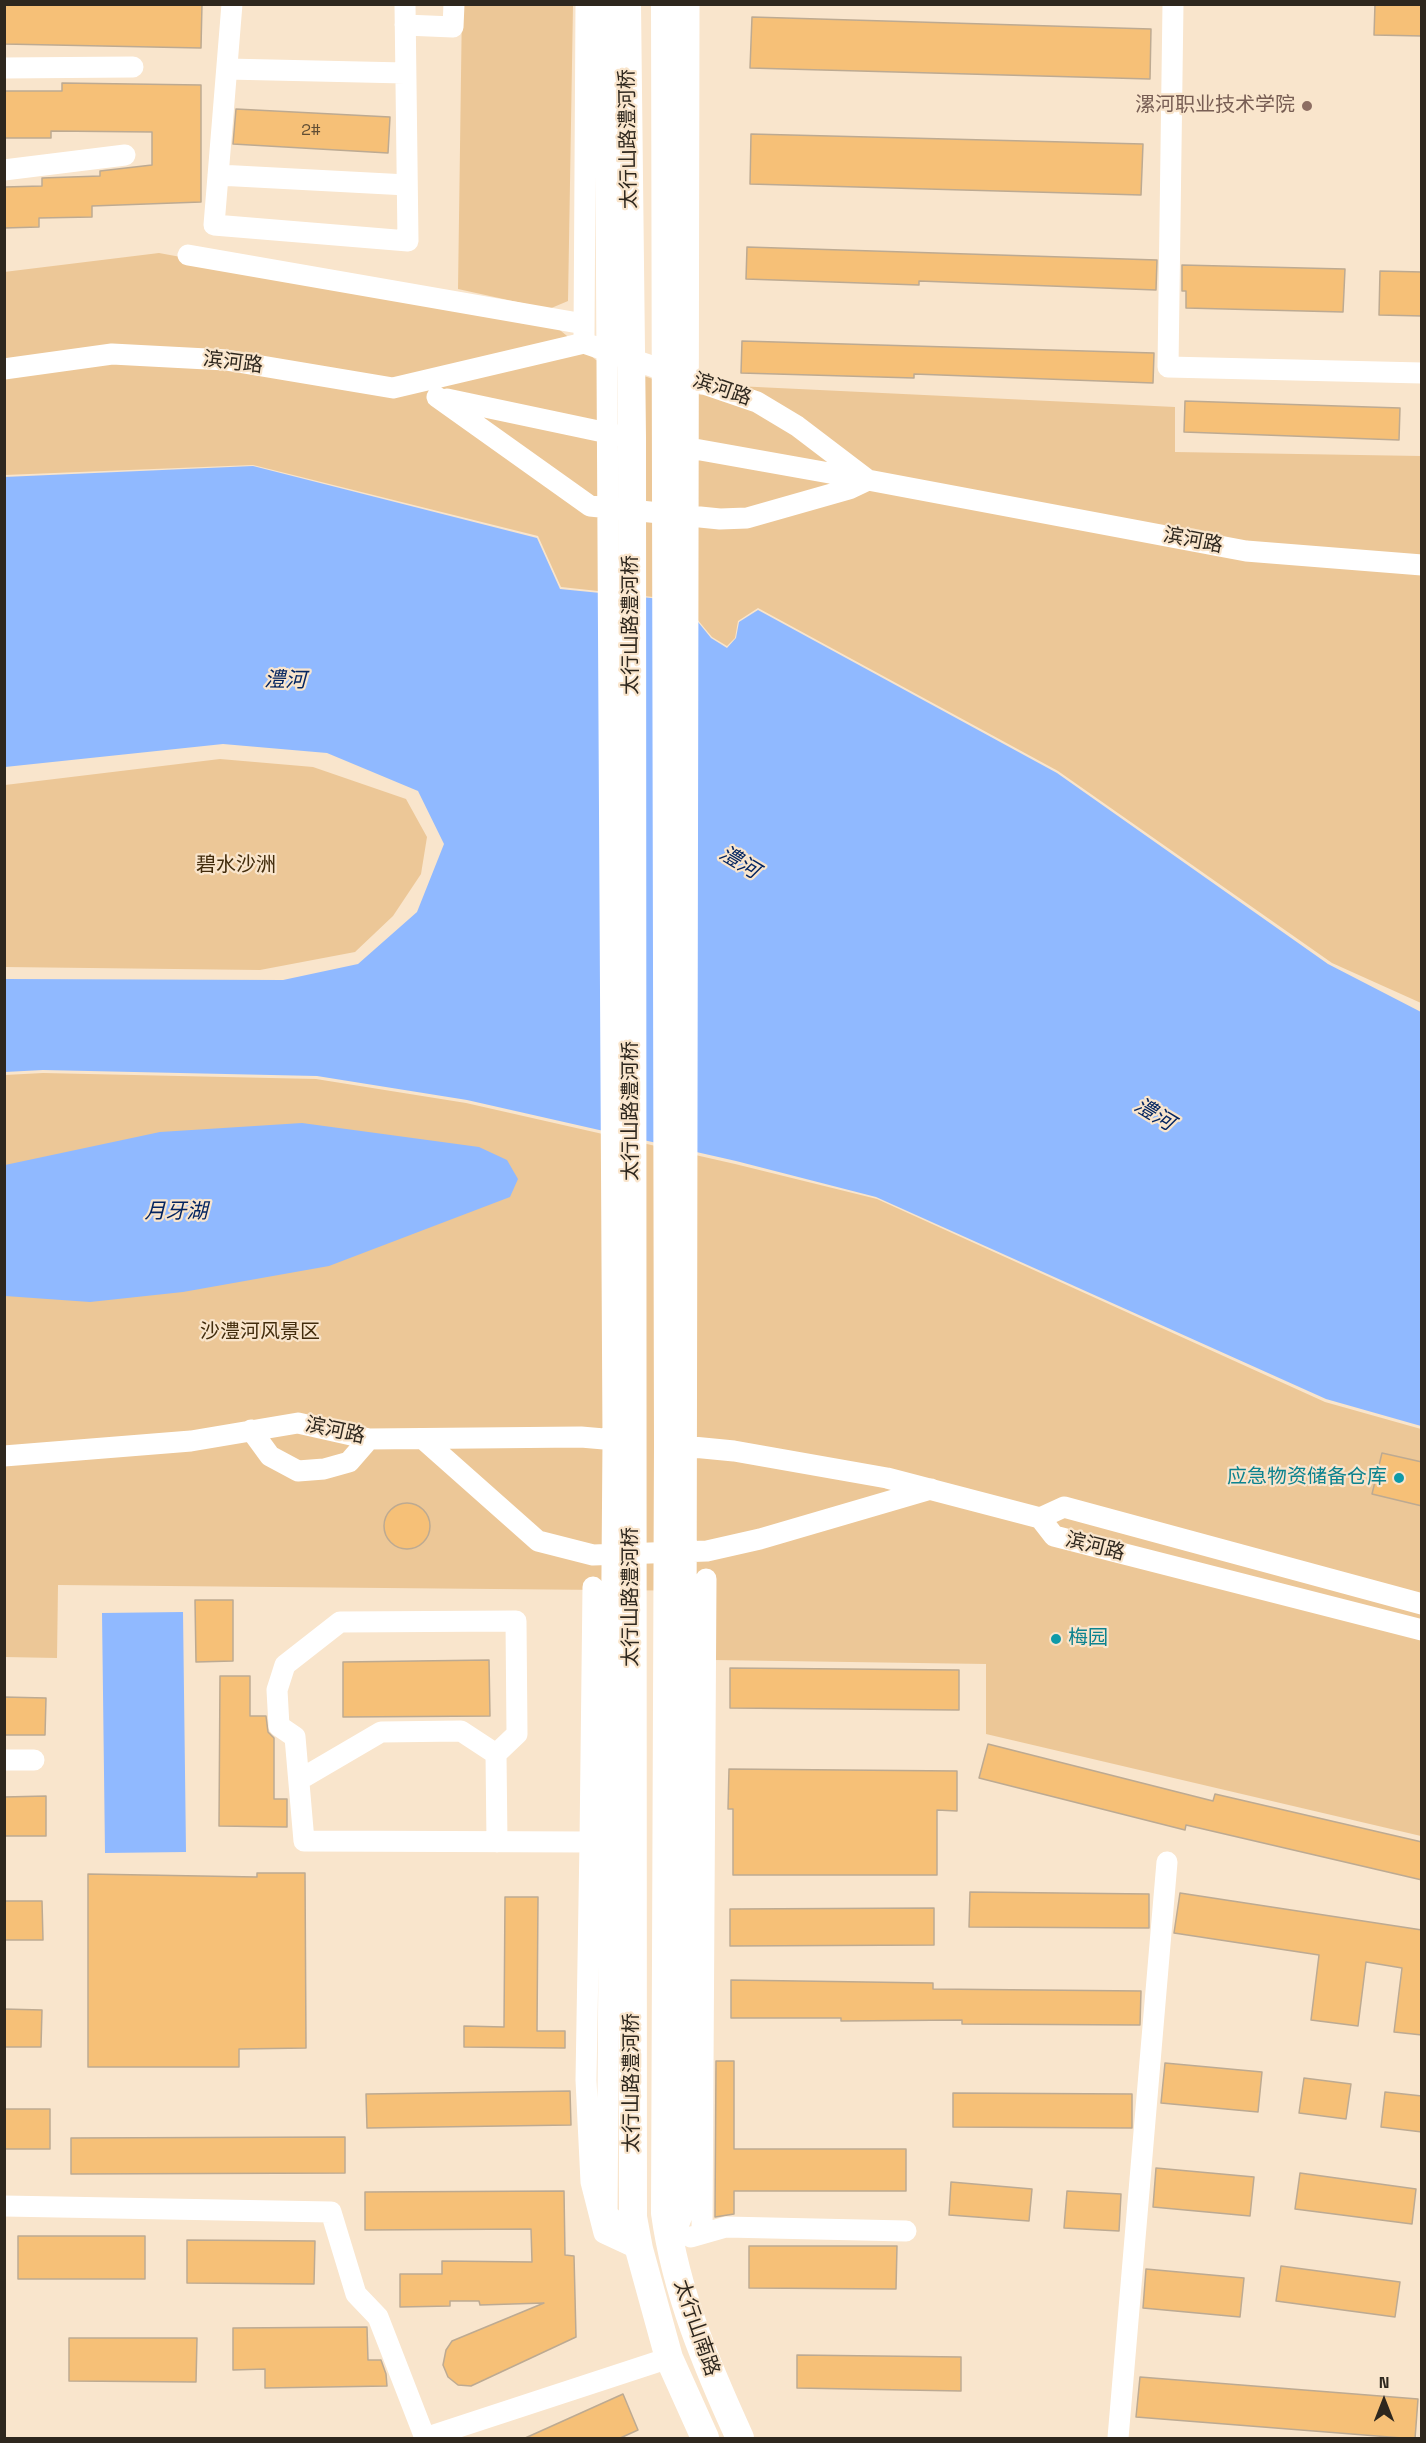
<!DOCTYPE html>
<meta charset="utf-8">
<style>
body{margin:0}
#map{position:relative;width:1426px;height:2443px;overflow:hidden;background:#f9e5cc;font-family:"Space Grotesk",sans-serif}
canvas{display:block}
.frame{position:absolute;inset:0;border:6px solid #2e271e;pointer-events:none}
.north{position:absolute;left:1354px;top:2371px;width:60px;height:60px;-webkit-text-stroke:4px #f9e5cc;paint-order:stroke;rotate:0deg;font-size:16px;font-weight:700;line-height:24px;text-align:center;color:#2e271e}
.north::after{content:'';display:block;margin:auto;width:21px;height:27px;background:#2e271e;clip-path:polygon(50% 0,100% 100%,50% 72%,0 100%)}
</style>
<div id="map">
<canvas width="1426" height="2443"></canvas>
<div class="frame"></div>
<div class="north">N</div>
</div>
<script>
const ctx = document.querySelector('canvas').getContext('2d');
ctx.lineJoin = 'round';
function fillPath(path, color) { ctx.fillStyle = color; ctx.fill(path, 'evenodd'); }
function stroke(path, color, width, dash) { ctx.strokeStyle = color; ctx.lineWidth = width; ctx.lineCap = dash ? 'butt' : 'round'; ctx.setLineDash(dash || []); ctx.stroke(path); }
function label(font, color, halo, rows, align = 'center') {
  ctx.font = font + ' "Space Grotesk","Noto Sans SC",sans-serif'; ctx.lineWidth = 4.5; ctx.setLineDash([]); ctx.textBaseline = 'middle'; ctx.strokeStyle = halo; ctx.fillStyle = color; for (const [text, x, y, turn = 0] of rows) {
    ctx.save(); ctx.translate(x, y); ctx.rotate((+turn || 0) * Math.PI / 180); ctx.textAlign = isNaN(turn) ? turn : align; if (halo) ctx.strokeText(text, 0, 0); ctx.fillText(text, 0, 0); ctx.restore();
  }
}
const green = new Path2D(`
 M462 5H573L568 301 549 309 458 289Z
 M159 253 555 326 596 360 701 395 736 386 1175 407V452L1421 456V1003L1332 963 1058 771 758 608 738 621 735 638 727 646 712 637 681 600 561 587 538 536 253 465 5 475 4 272Z
 M220 759 313 767 406 799 427 837 421 874 393 916 355 952 260 970 5 967V785Z
 M43 1073 316 1079 466 1103 735 1164 877 1199 1325 1402 1421 1429V1836L986 1734V1664L713 1660V1591L58 1585 57 1658 5 1657V1075Z`);
const water = new Path2D(`
 M253 466 537 538 560 589 681 601 711 638 727 648 736 638 739 622 758 610 1057 773 1328 964 1421 1012V1426L1326 1399 876 1197 736 1161 467 1100 317 1076 43 1070 5 1072V979L283 980 358 964 417 912 444 844 418 791 327 753 223 744 5 767 4 477Z
 M302 1123 479 1147 507 1160 518 1179 510 1197 329 1266 183 1292 90 1302 5 1296V1165L160 1132Z
 M183 1612 186 1852 105 1853 102 1613Z`);
const building = new Path2D(`
 M4 4H202L201 48 4 44Z
 M1375 4H1422V36L1374 35Z
 M752 17 1151 29 1150 79 750 68Z
 M62 83 201 85V202L92 206V217L39 218V227L4 228V187L42 186V178L100 176V171L152 165V132L51 131V138H4V91H62Z
 M236 109 390 117 388 153 233 144Z
 M751 134 1143 144 1141 195 750 184Z
 M747 247 1157 260 1156 290 919 281V285L746 279Z
 M1182 265 1345 269 1343 312 1186 308V291H1182Z
 M1380 271 1422 272V316L1379 315Z
 M742 341 1154 353 1153 383 914 374V378L741 373Z
 M1185 401 1400 408 1399 440 1184 432Z
 M1382 1453 1422 1462V1506L1372 1494Z
 M384 1526a23 23 0 1 1 46 0a23 23 0 1 1-46 0Z
 M195 1600H233V1661L196 1662Z
 M489 1660 490 1716 343 1717V1662Z
 M730 1668 959 1670V1710L730 1708Z
 M220 1676H250V1716H266L268 1732 274 1738V1799H287V1827L219 1826Z
 M4 1697 46 1698 45 1735H4Z
 M988 1744 1213 1801 1215 1794 1422 1842V1880L1186 1825 1185 1830 979 1778Z
 M729 1769 957 1771V1811L937 1810V1875H733V1809H728Z
 M46 1796V1836H4V1797Z
 M257 1873H305L306 2048 239 2049V2067H88V1874L257 1877Z
 M970 1892 1149 1894V1928L969 1927Z
 M1180 1893 1422 1930V2035L1394 2032 1402 1968 1366 1962 1358 2026 1311 2020 1319 1955 1174 1933Z
 M505 1897H538L537 2031H565V2048L464 2047V2026L504 2027Z
 M4 1901H42L43 1940H4Z
 M934 1908V1945L730 1946V1909Z
 M731 1980 933 1983V1989L1141 1991 1140 2025 962 2024V2020L841 2021V2018H731Z
 M4 2009 42 2010 41 2047H4Z
 M716 2061H734V2149H906V2191H734V2214L715 2217Z
 M1165 2063 1262 2072 1258 2112 1161 2103Z
 M1304 2078 1351 2084 1346 2119 1299 2113Z
 M570 2091 571 2125 367 2128 366 2094Z
 M1385 2092 1422 2096V2132L1381 2127Z
 M953 2093 1132 2094V2128L953 2127Z
 M4 2109H50V2149H4Z
 M345 2137V2173L71 2174V2138Z
 M1156 2168 1254 2177 1250 2216 1153 2207Z
 M1300 2173 1416 2189 1412 2224 1295 2209Z
 M951 2182 1032 2189 1029 2221 949 2215Z
 M564 2191 565 2255 574 2256 576 2337 471 2386 458 2385 448 2377 443 2365 446 2350 452 2341 544 2303 480 2305 479 2301H450V2306L400 2307V2274H442V2261L532 2262 531 2229 365 2230V2192Z
 M1067 2191 1121 2194 1119 2231 1064 2228Z
 M18 2236H145V2279H18Z
 M187 2240 315 2241 314 2284 187 2283Z
 M749 2246H897L896 2289 749 2288Z
 M1281 2266 1400 2282 1395 2317 1276 2301Z
 M1146 2269 1244 2278 1240 2317 1143 2308Z
 M367 2327 368 2360H381L386 2374 387 2386 265 2388V2369L233 2370V2328Z
 M69 2338H197L196 2382 69 2381Z
 M797 2355 961 2357V2391L797 2388Z
 M1140 2377 1418 2399 1415 2439 1136 2417Z
 M623 2394 638 2430 618 2439H523Z`);
const minor = new Path2D(`
 M232 4 214 225 408 241 405 4
 M605 4 613 1440 607 2213 638 2248
 M1173 4 1168 367 1422 373
 M405 25 453 27 454 4
 M4 68 133 67
 M227 69 405 73
 M4 170 125 155
 M218 175 407 185
 M188 255 584 324
 M584 337 586 4
 M4 369 112 354 226 360 393 388 584 343 757 402 797 426 868 480 1246 551 1422 565
 M437 397 590 506 720 519 747 518 849 489 868 480
 M447 399 622 436
 M678 446 863 479
 M251 1430 270 1456 298 1471 324 1469 349 1462 369 1439
 M423 1439 538 1541 593 1555 707 1551 760 1539 931 1489
 M672 1445 734 1451 887 1478 1040 1518 1054 1536 1422 1630
 M4 1456 191 1441 298 1423 369 1439 581 1437 627 1441
 M1040 1518 1064 1507 1422 1604
 M496 1754 517 1734 516 1621 340 1622 285 1665 277 1690 279 1726 295 1737 304 1841 590 1842 586 2080 591 2182 604 2233 632 2246
 M4 1760H34
 M299 1780 381 1732 461 1731 496 1754 497 1842
 M590 1842 593 1587
 M4 2206 331 2212 356 2294 378 2317 425 2438 669 2358
 M702 2232 706 1579
 M691 2237 726 2227 906 2231
 M671 2244 685 2208 689 4
 M1118 2438 1167 1862`);
const secondary = new Path2D(`
 M627 4 632 438 633 2217 639 2249 669 2358 705 2438
 M665 4 668 1445 665 2213C676 2293 707 2366 740 2438`);
const markers = [
 [1307,106,6,"#8d6e63"],
 [1399,1478,6,"#0f9aa8"],
 [1056,1639,6,"#0f9aa8"]
];
const numberNames = [
 ["2#",311,131]
];
const educationNames = [
 ["漯河职业技术学院",1295,106]
];
const streetNames = [
 ["太行山路澧河桥",629,139,-91],
 ["滨河路",233,363,7],
 ["滨河路",722,390,19],
 ["滨河路",1193,541,11],
 ["太行山路澧河桥",632,625,-90],
 ["太行山路澧河桥",632,1111,-90],
 ["滨河路",335,1431,12],
 ["滨河路",1095,1547,14],
 ["太行山路澧河桥",632,1597,-90],
 ["太行山路澧河桥",633,2083,-90],
 ["太行山南路",696,2328,71]
];
const parkNames = [
 ["碧水沙洲",236,866],
 ["沙澧河风景区",260,1333]
];
const cultureNames = [
 ["应急物资储备仓库",1387,1478],
 ["梅园",1068,1639,"left"]
];
const waterNames = [
 ["澧河",285,681,1],
 ["澧河",739,863,31],
 ["澧河",1154,1115,31],
 ["月牙湖",176,1212]
];
fillPath(green, '#ecc797');
fillPath(water, '#90b9ff');
fillPath(building, '#f6c077');
stroke(building, '#bdaa92', 1.5);
stroke(minor, '#fff', 21);
stroke(secondary, '#fff', 28);
for (const [x, y, r, color] of markers) { const dot = new Path2D(); dot.arc(x, y, r, 0, 2 * Math.PI); ctx.fillStyle = color; ctx.fill(dot); stroke(dot, '#f9e5cc', 2); }
label('16px', '#604d34', null, numberNames);
label('20px', '#785e54', '#f9e5cc', educationNames, 'right');
label('20px', '#2e271e', '#f9e5cc', streetNames);
label('20px', '#422c0c', '#f9e5cc', parkNames);
label('20px', '#0d838f', '#f9e5cc', cultureNames, 'right');
label('italic 21px', '#042560', '#f9e5cc', waterNames);
</script>
